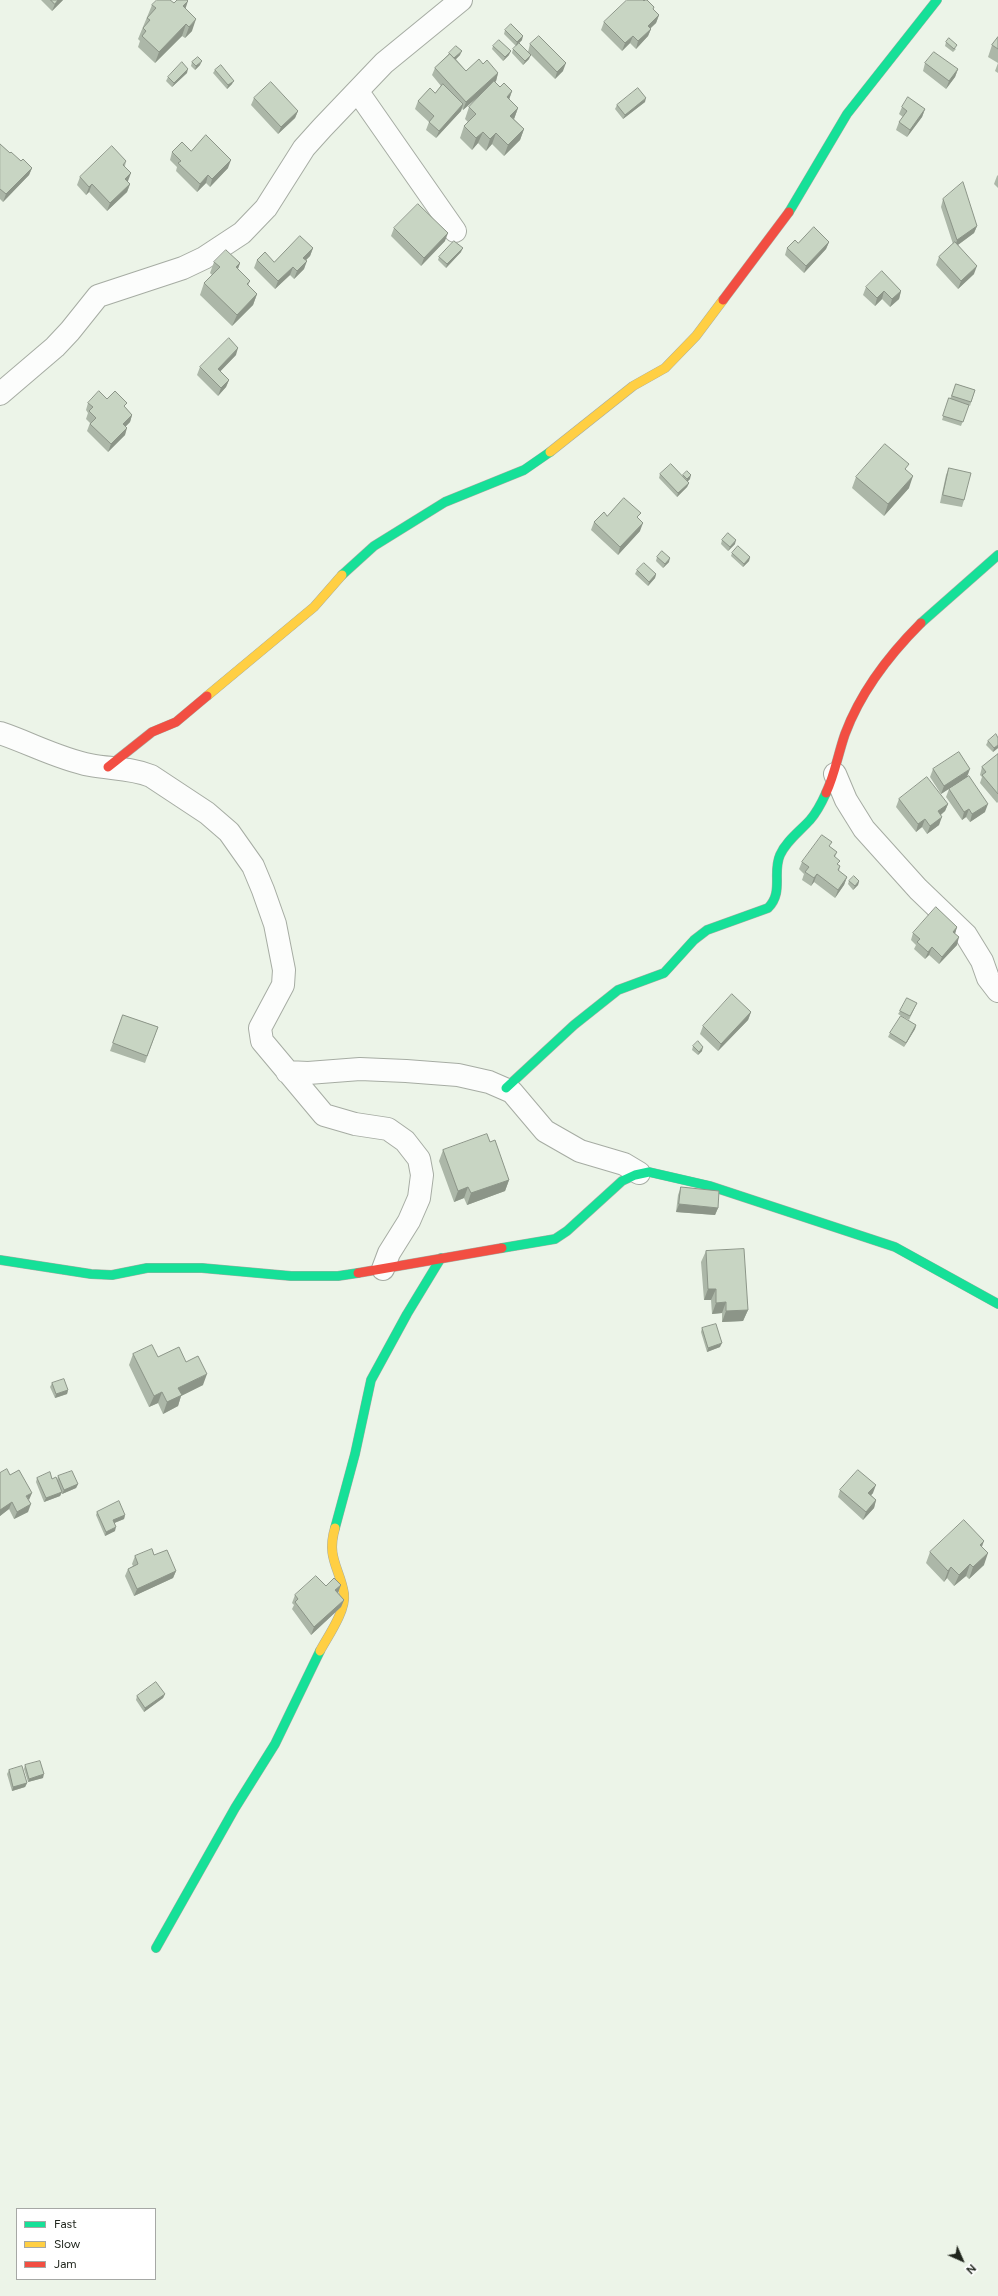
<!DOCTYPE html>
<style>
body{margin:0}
#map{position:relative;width:998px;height:2296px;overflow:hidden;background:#ecf4e8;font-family:Figtree,sans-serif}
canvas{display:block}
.legend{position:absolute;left:16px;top:2208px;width:140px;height:72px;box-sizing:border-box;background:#fff;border:1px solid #a6a8a5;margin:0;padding:5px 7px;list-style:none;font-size:12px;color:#20261d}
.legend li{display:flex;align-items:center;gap:8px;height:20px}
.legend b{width:20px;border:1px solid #a6a8a5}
.north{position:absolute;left:942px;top:2240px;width:40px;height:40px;-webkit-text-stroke:3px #fff;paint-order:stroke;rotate:135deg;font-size:11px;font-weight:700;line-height:16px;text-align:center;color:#20261d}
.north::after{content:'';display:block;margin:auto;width:14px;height:18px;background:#20261d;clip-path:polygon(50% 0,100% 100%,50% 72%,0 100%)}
</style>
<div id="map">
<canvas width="998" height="2296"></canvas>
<ul class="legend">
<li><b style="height:5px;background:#16e098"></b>Fast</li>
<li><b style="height:5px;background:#ffcf43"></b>Slow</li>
<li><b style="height:5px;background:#f24e42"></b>Jam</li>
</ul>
<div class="north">N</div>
</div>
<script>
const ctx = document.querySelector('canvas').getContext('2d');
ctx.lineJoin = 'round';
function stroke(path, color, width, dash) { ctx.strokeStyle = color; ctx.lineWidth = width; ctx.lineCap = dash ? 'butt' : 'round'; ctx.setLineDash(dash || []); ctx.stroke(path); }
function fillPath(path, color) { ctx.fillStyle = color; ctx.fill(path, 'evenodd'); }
const street = new Path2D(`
 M358 92 455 231
 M0 394 55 347 70 331 98 296 183 268 204 258 242 233 266 208 304 148 322 128 384 63 461 0
 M0 733C30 743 59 759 90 765 110 769 132 768 151 776L207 813 229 832 253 866 263 890 275 924 284 970 283 985 260 1028 262 1041 324 1115 355 1124 388 1129 405 1141 419 1159 422 1175 419 1198 409 1221 389 1253 383 1269
 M835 774 846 800 864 829 918 889 966 935 982 961 988 978 998 991
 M287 1072 308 1073 360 1069 406 1071 458 1075 489 1082 512 1092 545 1131 580 1151 624 1164 639 1173`);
const fast = new Path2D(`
 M789 212 847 114 937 0
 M342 575 374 546 445 502 524 470 550 452
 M921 623 998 555
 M506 1088 574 1025 618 990 664 973 694 940 707 930 768 908C784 892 772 873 780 855 786 841 800 831 810 820 817 812 822 802 826 793
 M502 1248 555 1239 567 1231 622 1181 635 1175 649 1172 710 1186 895 1247 998 1304
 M0 1260 91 1274 112 1275 147 1268H202L291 1276H338L358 1273
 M335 1528 355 1454 371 1380 407 1314 441 1258
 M156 1948 235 1808 275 1744 320 1651`);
const slow = new Path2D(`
 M550 452 633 386 665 368 696 336 723 300
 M207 696 314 607 342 575
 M320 1651C328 1636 346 1611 344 1594 340 1568 326 1558 335 1528`);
const jam = new Path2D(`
 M723 300 789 212
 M108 767 152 732 176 722 207 696
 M826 793C835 774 838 754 845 734 861 691 889 655 921 623
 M358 1273 502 1248`);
const wall = new Path2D(`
 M41 0H63L52 11Z
 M174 3 186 9 192 31 185 38 182 36 155 63 138 47 140 41 138 39 152 5Z
 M654 7 653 10 659 15 656 23 651 28V29L648 36 636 49 630 43 622 51 601 30 604 22Z
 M505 30 522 40 516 46 504 34Z
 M998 37V63L988 57 992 45Z
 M946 42 956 49 953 52 945 46Z
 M530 44 563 71 555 79 528 52Z
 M493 46 509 55 503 61 492 49Z
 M513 49 529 59 523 65 512 53Z
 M449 53 460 55 456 59 466 71 483 64 498 73 496 81 495 82 500 87 512 91 509 100 518 108 514 119 524 129 520 140 504 156 492 144 486 151 478 143 472 150 460 138 464 126 468 122 465 119 469 107 489 87 463 110 462 108 461 111 436 138 426 130 429 122 415 109 418 101 435 93 441 86 432 75 435 68 448 55Z
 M192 62 200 65 195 70 191 66Z
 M925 63 958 69 955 77 946 89 923 71Z
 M998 63V73L995 71Z
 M215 70 232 84 227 89 213 73Z
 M187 73 172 87 166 81 168 77Z
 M254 98 298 111 295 118 278 134 251 105Z
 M645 102 623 119 615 109 617 105Z
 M902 107 925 109 922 117 907 137 896 130 899 122 903 117 899 114Z
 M0 144 10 153 21 161 32 168 29 175 3 202 0 199Z
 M191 151 228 168 210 187 206 183 197 192 176 171 177 167 170 160 172 152Z
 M126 161 125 166 128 181 127 182 130 184 127 192 107 211 89 192 86 195 77 185 80 177Z
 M998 175V188L994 184 997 176Z
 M943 199 977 226 974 233 958 245 974 274 958 289 936 265 939 257 953 244 941 207Z
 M394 228 445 241 421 266 391 236Z
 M829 242 826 249 804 273 785 255 787 248 798 243Z
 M313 248 310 256 306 260 304 269 294 279 290 275 275 289 254 268 257 260 274 262Z
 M461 252 446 268 438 260 439 257Z
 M214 262 240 263 238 269 250 281 248 286 257 294 253 305 232 326 200 295 204 283 212 275 210 273Z
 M866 287 901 291 899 299 890 307 882 299 875 306 863 295Z
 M236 355 220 371 229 380 226 387 218 396 197 375 200 367Z
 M956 384 975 390 970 406 969 405 961 426 942 420 949 398 950 399Z
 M107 399 125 407 132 415 130 422 126 426 125 435 108 452 87 431 90 423 86 419 88 413 86 410 88 403Z
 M949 468 964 500 962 507 940 503 946 475Z
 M907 471 909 488 884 516 852 488 856 477Z
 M660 474 682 476 683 475 690 479 687 482 689 483 687 487 677 497 659 478Z
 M607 516 639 519 640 531 618 555 591 530 594 522Z
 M722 540 735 544 728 551 721 544Z
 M732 553 750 557 749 561 743 567 731 556Z
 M657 557 669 562 663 568 656 561Z
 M637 570 656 574 655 578 648 586 635 574Z
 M988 741 998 748 993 752 986 745Z
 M998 754V802L997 803 980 783 982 777 980 775 982 767Z
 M933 769 967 777 941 794 930 777Z
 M949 789 985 812 970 822 966 817 962 820 946 797Z
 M899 799 948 804 945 811 941 815 939 825 927 834 922 827 916 832 896 807Z
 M830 847 837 852 835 857 838 865 840 866 839 871 847 877 844 885 835 898 814 882 811 886 802 880 804 874 799 869 802 862Z
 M849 881H859L858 885 853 890 848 884Z
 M957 927 955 933 957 945 939 964 929 955 925 959 914 949 916 945 911 940 913 933Z
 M917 1003 909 1020 898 1014 900 1011Z
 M751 1012 748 1020 718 1051 700 1034 703 1026Z
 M123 1015 158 1027 145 1063 110 1051Z
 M916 1025 915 1029 904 1047 888 1037 890 1033Z
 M693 1046 702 1051 698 1055 692 1050Z
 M490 1142 509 1180 505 1191 467 1205 464 1198 454 1202 439 1161 443 1150Z
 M681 1187 718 1208 715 1215 676 1212 678 1195Z
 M706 1251 748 1310 743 1321 722 1322V1313L712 1314 711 1300H704L701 1262Z
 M702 1328 720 1347 707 1352 701 1332Z
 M133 1354 186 1362 203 1385 181 1396 178 1406 163 1414 158 1403 149 1407 129 1365Z
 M52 1383 68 1390 67 1394 55 1398 50 1387Z
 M0 1473 10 1475 29 1500 28 1512 14 1519 9 1509 0 1516Z
 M58 1476 78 1484 76 1488 62 1494V1492L60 1496 44 1502 36 1482 37 1478 52 1479 57 1480Z
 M840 1490 873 1493 871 1495 876 1500 874 1508 863 1520 838 1497Z
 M97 1512 125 1515 124 1519 114 1523 115 1531 105 1536 96 1515Z
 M982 1547 984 1565 969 1579 966 1576 954 1586 947 1578 944 1582 926 1563 930 1552Z
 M154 1555 176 1571 173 1578 134 1596 125 1576 128 1569 133 1566 132 1564 135 1556Z
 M326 1586 338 1593 344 1600 341 1607 311 1635 292 1609 294 1605 292 1603 295 1595Z
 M165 1694 163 1698 144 1712 136 1700 137 1696Z
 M25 1765 43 1778 28 1782 24 1769Z
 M9 1770 27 1783 25 1787 12 1791 7 1774Z`);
const shadedWall = new Path2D(`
 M58 0H63L52 11 55 4Z
 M188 1 184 13 183 6Z
 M659 15 656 23 645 33 648 26Z
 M196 19 192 31 185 38 189 27Z
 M186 24 182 36 155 63 159 52Z
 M651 29 648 36 636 49 638 41Z
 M523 36 522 40 516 46 517 42Z
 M633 36 630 43 622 51 625 43Z
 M462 51 460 55 453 62 454 58Z
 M511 51 509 55 503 61 505 57Z
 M531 55 529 59 523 65 525 61Z
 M202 61 200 65 195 70 196 66Z
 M566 63 563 71 555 79 557 72Z
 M188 69 187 73 172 87 174 83Z
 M958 69 955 77 946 89 949 81Z
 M498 73 496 81 463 110 466 102Z
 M234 81 232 84 227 89 228 85Z
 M512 91 508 102 507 97Z
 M646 98 645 102 623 119 625 115Z
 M463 104 461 111 436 138 439 131Z
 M518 108 514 119 510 116Z
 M925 109 922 117 907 137 910 130Z
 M298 111 295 118 278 134 281 127Z
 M524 129 520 140 504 156 508 145Z
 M483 132 478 143 472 150 476 138Z
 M496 133 492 144 486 151 490 139Z
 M231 160 228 168 210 187 212 179Z
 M32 168 29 175 3 202 6 194Z
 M131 173 128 181 122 187 125 179Z
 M208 175 206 183 197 192 200 184Z
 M92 184 89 192 86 195 89 187Z
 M130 184 127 192 107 211 110 203Z
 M977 226 974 233 955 247 957 240Z
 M448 233 445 241 421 266 424 258Z
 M829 242 826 249 804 273 806 266Z
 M313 248 310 256 301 265 303 258Z
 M463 248 461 252 446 268 447 264Z
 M307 261 304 269 294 279 297 271Z
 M240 263 236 274V267Z
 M977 266 974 274 958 289 961 281Z
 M293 267 290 275 275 289 278 281Z
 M884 291 882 299 875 306 877 298Z
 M901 291 899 299 890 307 892 299Z
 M257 294 253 305 232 326 237 315Z
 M238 348 236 355 215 377 218 369Z
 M229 380 226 387 218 396 221 388Z
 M132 415 130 422 121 431 123 424Z
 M127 428 125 435 108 452 111 444Z
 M691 475 690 479 686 483 687 479Z
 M913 476 909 488 884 516 888 504Z
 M689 483 687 487 677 497 678 493Z
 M643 523 640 531 618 555 620 547Z
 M736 540 735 544 728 551 730 547Z
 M750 557 749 561 743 567 744 564Z
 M670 558 669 562 663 568 665 564Z
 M656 574 655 578 648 586 649 582Z
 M998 745V748L993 752 994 748Z
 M970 769 967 777 941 794 944 786Z
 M948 804 945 811 935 819 938 811Z
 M988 804 985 812 970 822 972 814Z
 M969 809 966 817 962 820 964 812Z
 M942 817 939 825 927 834 930 826Z
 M925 819 922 827 916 832 918 824Z
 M817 874 814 882 811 886 814 878Z
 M847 877 844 885 835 898 838 890Z
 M859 881 858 885 853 890 855 886Z
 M957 927 955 934 953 932Z
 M959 937 957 945 939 964 942 957Z
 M932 947 929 955 925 959 928 952Z
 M751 1012 748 1020 718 1051 721 1044Z
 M916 1025 915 1029 904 1047 906 1043Z
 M703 1047 702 1051 698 1055 699 1052Z
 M509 1180 505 1191 467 1205 471 1193Z
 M468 1187 464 1198 454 1202 458 1191Z
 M679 1204 718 1208 715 1215 676 1212Z
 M708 1289H716L711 1300H704Z
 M726 1302 722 1313 712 1314 716 1303Z
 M748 1310 743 1321 722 1322 726 1311Z
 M722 1343 720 1347 707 1352 708 1348Z
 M207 1374 203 1385 181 1396 178 1406 163 1414 167 1402 178 1388Z
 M68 1390 67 1394 55 1398 56 1394Z
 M162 1392 158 1403 149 1407 154 1396Z
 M78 1484 76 1488 62 1494 64 1490Z
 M876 1485 873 1493 866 1501 868 1493Z
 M62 1492 60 1496 44 1502 46 1498Z
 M32 1493 29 1500 26 1496Z
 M876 1500 874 1508 863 1520 866 1512Z
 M12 1502 9 1509 0 1516V1510Z
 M31 1504 28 1512 14 1519 17 1512Z
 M125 1515 124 1519 112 1524 113 1520Z
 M116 1527 115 1531 105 1536 106 1532Z
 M984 1541 980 1552V1545Z
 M988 1553 984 1565 969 1579 973 1567Z
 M970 1564 966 1576 954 1586 959 1575Z
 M951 1567 947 1578 944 1582 948 1571Z
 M176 1571 173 1578 134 1596 137 1589Z
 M341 1585 338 1593 332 1598 335 1590Z
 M344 1600 341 1607 311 1635 314 1627Z
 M165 1694 163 1698 144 1712 145 1708Z
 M44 1774 43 1778 28 1782 29 1779Z
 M27 1783 25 1787 12 1791 13 1787Z`);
const building = new Path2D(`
 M51 0H58L55 4Z
 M157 0H170L174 3 177 0H187L188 1 183 6 196 19 189 27 186 24 159 52 142 36 146 31 143 28 150 20 147 18 156 8 152 5Z
 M627 0H643L644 1 645 0H647L654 7 653 9 659 15 648 26 651 29 638 41 633 36 625 43 604 22Z
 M511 24 523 36 517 42 505 30Z
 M539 36 566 63 557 72 530 44Z
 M998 37V49L992 45Z
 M949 38 957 45 954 49 946 42Z
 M499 40 511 51 505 57 493 46Z
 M519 43 531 55 525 61 513 49Z
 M456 46 462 51 454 58 449 53Z
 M934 52 958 69 949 81 925 63Z
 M450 54 466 71 479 59 483 64 487 60 498 73 466 102 435 68Z
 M198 57 202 61 196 66 192 62Z
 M182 62 188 69 174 83 168 77Z
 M221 65 234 81 228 85 215 70Z
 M494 81 500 87 504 83 512 91 507 97 518 108 510 116 524 129 508 145 496 133 490 139 483 132 476 138 464 126 476 114 469 107Z
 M271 82 298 111 281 127 254 98Z
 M443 84 463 104 439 131 429 122 434 116 418 101 430 88 435 93Z
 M638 88 646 98 625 115 617 105Z
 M908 97 925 109 910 130 899 122 907 111 902 107Z
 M206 135 231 160 212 179 208 175 200 184 178 163 181 161 172 152 182 142 191 151Z
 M0 144 10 153 11 152 21 161 23 159 32 168 6 194 0 189Z
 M112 146 126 161 123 165 131 173 125 179 130 184 110 203 92 184 89 187 80 177Z
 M963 182 977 226 957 240 943 199Z
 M418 204 448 233 424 258 394 228Z
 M814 227 829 242 806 266 787 248 795 240 798 243Z
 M300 236 313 248 303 258 307 261 297 271 293 267 278 281 257 260 265 252 274 262Z
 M454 241 463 248 447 264 439 257Z
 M955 242 977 266 961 281 939 257Z
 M226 250 240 263 236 267 250 281 247 284 257 294 237 315 204 283 220 267 214 262Z
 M882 271 901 291 892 299 884 291 877 298 866 287Z
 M229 338 238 348 218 369 229 380 221 388 200 367Z
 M956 384 975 390 971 402 952 396Z
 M99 391 107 399 115 391 127 403 124 406 132 415 123 424 127 428 111 444 90 424 96 418 89 411 93 407 88 403Z
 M949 398 969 405 963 422 943 416Z
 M885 444 909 464 905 469 913 476 888 504 856 477Z
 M671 464 689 483 678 493 660 474Z
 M949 468 971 473 964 500 943 495Z
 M687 471 691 475 687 479 683 475Z
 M624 498 641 513 637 517 643 523 620 547 594 522 604 512 607 516Z
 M728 533 736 540 730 547 722 540Z
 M738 546 750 557 744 564 732 553Z
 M662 551 670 558 665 564 657 557Z
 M644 563 656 574 649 582 637 570Z
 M996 734 998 738V745L994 748 988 741Z
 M959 752 970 769 944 786 933 769Z
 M998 754V794L982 775 986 772 982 767Z
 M969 776 988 804 972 814 969 809 964 812 949 789Z
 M927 777 948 804 938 811 942 817 930 826 925 819 918 824 899 799Z
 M822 835 832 842 829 846 837 852 834 856 840 861 837 864 840 866 838 870 847 877 838 890 817 874 814 878 805 872 809 867 802 862Z
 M854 876 859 881 855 886 849 881Z
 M936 907 957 927 953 932 959 937 942 957 932 947 928 952 917 942 920 939 913 933Z
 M732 994 751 1012 721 1044 703 1026Z
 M907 998 917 1003 910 1016 900 1011Z
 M123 1015 158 1027 147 1056 113 1043Z
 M901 1016 916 1025 906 1043 890 1033Z
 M698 1041 703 1047 699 1052 693 1046Z
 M487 1134 490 1142 495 1140 509 1180 471 1193 468 1187 458 1191 443 1150Z
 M681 1187 719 1191 718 1208 679 1204Z
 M744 1249 748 1310 726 1311V1302L716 1303V1289H708L706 1251Z
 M716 1324 722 1343 708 1348 702 1328Z
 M152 1345 158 1357 179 1347 186 1362 198 1356 207 1374 178 1388 182 1395 167 1402 162 1392 154 1396 133 1354Z
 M64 1379 68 1390 56 1394 52 1383Z
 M7 1469 10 1475 19 1470 32 1493 26 1496 31 1504 17 1512 12 1502 0 1510V1473Z
 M858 1470 876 1485 868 1493 876 1500 866 1512 840 1490Z
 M72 1471 78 1484 64 1490 58 1476Z
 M50 1472 52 1479 56 1477 62 1492 46 1498 37 1478Z
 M119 1501 125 1515 113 1520 116 1527 106 1532 97 1512Z
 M964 1520 984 1541 980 1545 988 1553 973 1567 970 1564 959 1575 951 1567 948 1571 930 1552Z
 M152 1549 154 1555 167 1550 176 1571 137 1589 128 1569 138 1564 135 1556Z
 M316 1576 326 1586 334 1578 341 1585 335 1590 344 1600 314 1627 295 1602 298 1599 295 1595Z
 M156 1682 165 1694 145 1708 137 1696Z
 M40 1761 44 1774 29 1779 25 1765Z
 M22 1766 27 1783 13 1787 9 1770Z`);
stroke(street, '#a6aca3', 24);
stroke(fast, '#a6aca3', 10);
stroke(slow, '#a6aca3', 10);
stroke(jam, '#a6aca3', 10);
stroke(street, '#fcfdfc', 22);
stroke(fast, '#16e098', 9);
stroke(slow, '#ffcf43', 9);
stroke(jam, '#f24e42', 9);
fillPath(wall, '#acb7a8');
fillPath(shadedWall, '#8c9588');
fillPath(building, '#c8d5c3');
stroke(building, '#8c9588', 1);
</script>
